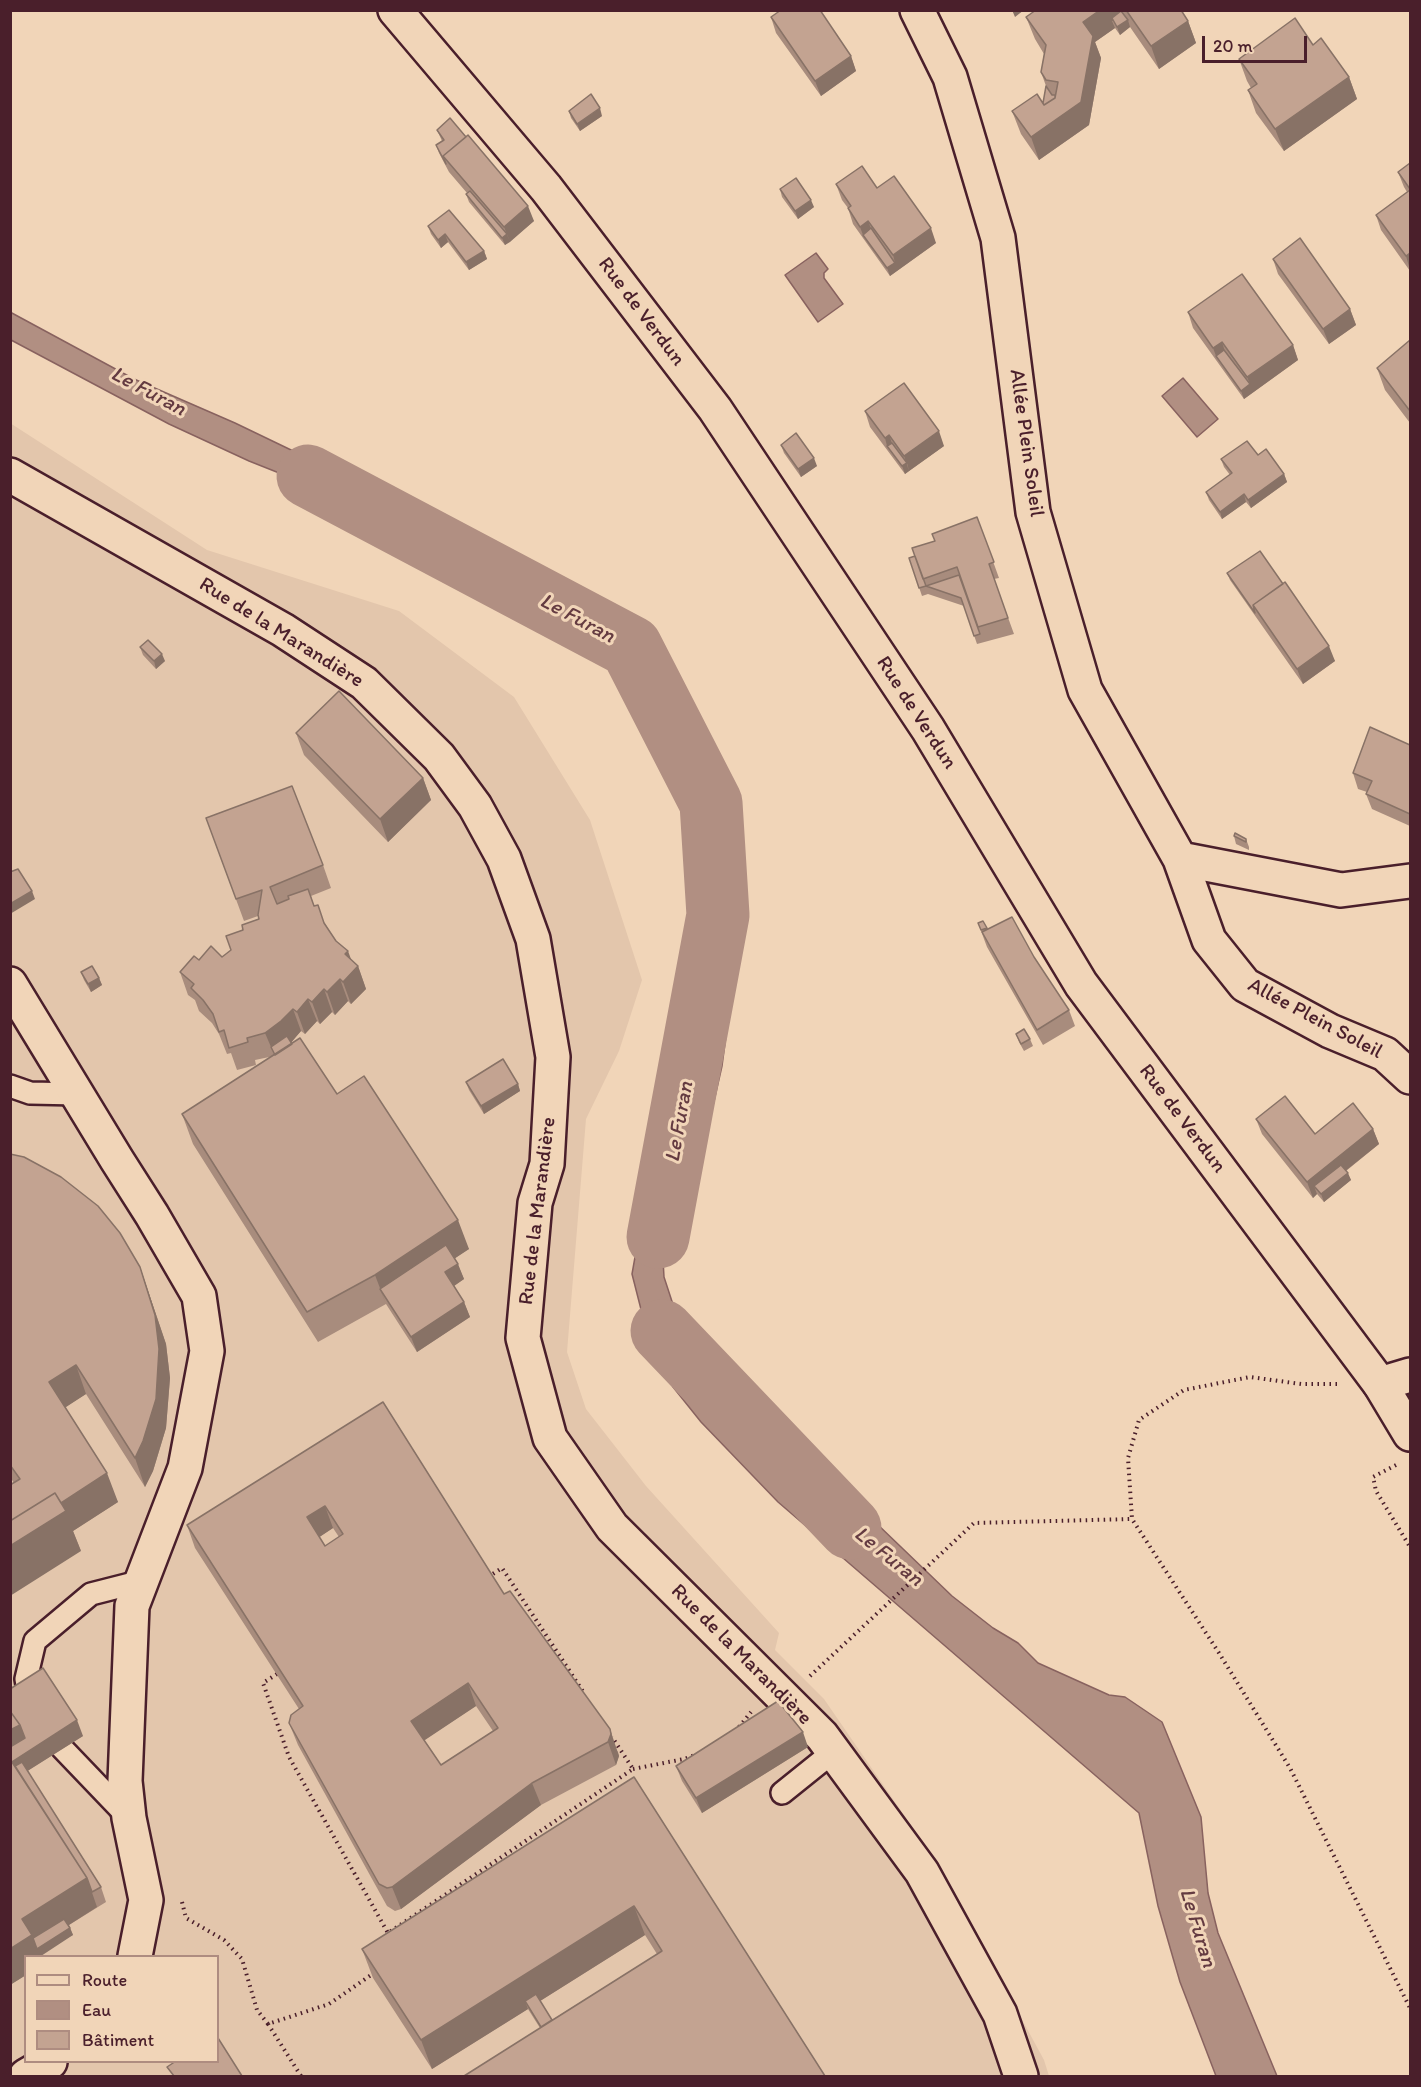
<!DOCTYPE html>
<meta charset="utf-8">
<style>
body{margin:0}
#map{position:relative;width:1421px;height:2087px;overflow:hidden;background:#f1d5b8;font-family:Itim,sans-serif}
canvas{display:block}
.frame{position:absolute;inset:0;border:12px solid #4a1f2b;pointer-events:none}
.legend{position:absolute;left:24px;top:1955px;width:195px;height:108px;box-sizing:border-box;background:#f1d5b8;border:2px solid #ae8c80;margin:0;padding:8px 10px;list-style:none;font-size:18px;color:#4a1f2b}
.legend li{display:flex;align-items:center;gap:12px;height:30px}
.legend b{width:30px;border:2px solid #ae8c80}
.scale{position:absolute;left:1202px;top:36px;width:105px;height:27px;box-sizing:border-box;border:3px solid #4a1f2b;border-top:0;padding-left:8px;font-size:18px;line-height:21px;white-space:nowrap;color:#4a1f2b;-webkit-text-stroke:4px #f1d5b8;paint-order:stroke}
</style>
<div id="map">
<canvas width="1421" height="2087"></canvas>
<div class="frame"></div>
<ul class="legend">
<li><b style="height:8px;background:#f1d5b8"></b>Route</li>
<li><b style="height:16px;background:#b18f82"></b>Eau</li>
<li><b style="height:16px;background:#c3a391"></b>Bâtiment</li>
</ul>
<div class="scale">20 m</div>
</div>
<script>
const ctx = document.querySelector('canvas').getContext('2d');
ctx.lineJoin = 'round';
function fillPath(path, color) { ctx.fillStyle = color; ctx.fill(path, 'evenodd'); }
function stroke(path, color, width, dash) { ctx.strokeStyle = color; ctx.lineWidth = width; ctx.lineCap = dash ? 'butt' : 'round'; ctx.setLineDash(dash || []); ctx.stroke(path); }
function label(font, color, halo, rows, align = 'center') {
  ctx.font = font + ' Itim,sans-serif'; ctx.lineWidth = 6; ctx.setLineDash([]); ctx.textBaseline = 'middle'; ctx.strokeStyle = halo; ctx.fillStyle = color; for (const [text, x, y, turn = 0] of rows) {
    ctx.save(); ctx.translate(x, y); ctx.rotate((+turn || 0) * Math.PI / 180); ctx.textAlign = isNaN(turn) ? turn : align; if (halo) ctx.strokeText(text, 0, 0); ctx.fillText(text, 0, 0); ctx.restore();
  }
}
const built = new Path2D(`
 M10 423 207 550 399 611 514 697 590 820 642 980 619 1051 586 1119 567 1352 586 1409 646 1486 779 1633 775 1650 824 1699 937 1863 1044 2060 1049 2076H11ZM26 1956H218V2062H26Z`);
const water = new Path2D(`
 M816 253 828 269 824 273V278L843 304 818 322 785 275Z
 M10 312 134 379 235 423 395 500 478 533 608 611 646 639 679 683 710 743 727 808 720 879 730 913 732 943 728 1021 722 1066 712 1110 699 1153 678 1188 661 1224 664 1277 682 1332 707 1374 742 1418 773 1454 875 1522 952 1596 993 1628 1018 1643 1038 1663 1109 1695 1125 1697 1162 1722 1201 1817 1208 1893 1218 1933 1277 2076H1216L1180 1982 1158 1906 1139 1813 778 1502 701 1422 673 1387 646 1329 632 1274 640 1229 649 1193 683 1138 691 1114 709 960V935L692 829 686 747 664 706 642 675 560 606 534 591 444 544 347 500 249 461 169 424 11 340Z
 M1183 378 1218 419 1197 437 1162 396Z`);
const river = new Path2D(`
 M308 476 631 647 711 803 718 915 658 1237
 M662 1331 850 1528`);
const path = new Path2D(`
 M1337 1384H1301L1250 1377 1184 1390 1139 1420 1128 1458 1132 1519 1219 1653 1290 1768 1410 2008
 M1396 1465 1373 1477 1376 1491 1410 1547
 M488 1577 502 1568 584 1693
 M277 1674 263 1683 289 1757 388 1933 633 1769 612 1737
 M810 1676 974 1523 1132 1519
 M739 1727 751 1712
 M633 1769 684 1759 695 1755
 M182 1902 186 1918 224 1940 242 1959 257 2010 268 2024 329 2004 374 1973
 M268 2024 301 2076`);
const lane = new Path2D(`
 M10 1086 30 1093 78 1094
 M29 1696 26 1679 35 1641 91 1594 142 1581
 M62 1748 128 1817
 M782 1793 833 1752`);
const street = new Path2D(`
 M917 10 950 77 998 238 1033 512 1085 690 1180 859 1209 940 1245 985 1330 1031 1385 1054 1410 1077
 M10 475 283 630 364 683 439 757 475 806 504 859 533 939 553 1057 547 1164 535 1203 523 1338 550 1438 612 1527 822 1736 922 1872 1000 2014 1021 2076
 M1180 859 1341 890 1410 881
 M10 984 117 1160 152 1215 199 1296 207 1351 185 1468 132 1606 125 1781 129 1818 146 1900 135 1956
 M1380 1384 1410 1375
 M26 2076 50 2062`);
const primary = new Path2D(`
 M395 10 546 188 715 409 928 729 1081 984 1380 1384 1410 1434`);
const wall = new Path2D(`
 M1036 10H1181L1188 21 1196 43 1159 69 1130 27 1120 35 1115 28 1095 42 1101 58 1089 125 1039 160 1021 134 1012 111 1043 103 1046 86 1041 72 1044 54 1035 39 1026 17Z
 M771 17 851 56 856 71 821 96 776 33Z
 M1313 45 1349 77 1357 99 1284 151 1256 113 1248 90 1251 88 1247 81 1239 59Z
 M569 111 602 116 580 131 571 118Z
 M437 130 534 221 505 245 469 202 466 194 467 193 449 172 439 153 436 145 442 141Z
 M1410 163V271L1381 230 1376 215 1407 192 1404 187 1398 172Z
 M836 184 877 188 936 243 890 276 853 224 848 208 842 200Z
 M780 189 814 207 798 219 782 197Z
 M428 226 484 251 487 259 469 270 448 242 441 248 431 234Z
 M1273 259 1350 309 1356 325 1329 344 1278 274Z
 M1188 312 1293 345 1298 360 1244 399 1193 328Z
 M1410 340V423L1385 390 1377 368Z
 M865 411 944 446 905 474 870 427Z
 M781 445 817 466 801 477 784 453Z
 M1258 455 1284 474 1287 482 1251 508 1246 502 1222 519 1209 500 1206 492 1230 475 1224 467 1221 459Z
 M977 517 999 578 994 579 1014 634 977 644 964 606 928 594 922 596 909 558 915 556 935 541Z
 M1227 573 1283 584 1335 661 1303 684 1230 580Z
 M140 647 165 661 156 669 143 655Z
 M296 733 423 778 431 800 388 842 304 755Z
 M1410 745V826L1372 809 1366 794 1367 792 1358 789 1353 773Z
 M206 818 323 865 331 888 311 896 314 906 336 941 351 960 358 966 366 989 351 1004 348 1001 335 1015 332 1012 320 1024 317 1021 305 1034 301 1031 291 1042 469 1249 455 1258 464 1279 454 1286 464 1302 470 1317 417 1352 386 1304 318 1342 193 1144 182 1114 274 1056 255 1060 256 1065 237 1070 231 1053 227 1054 219 1034 212 1023 199 1011 195 1000 188 995 180 972 199 960 222 957 231 950 243 930 259 919 258 916 244 921Z
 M1234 836 1246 839 1249 847V850L1236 844Z
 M983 921 987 929 1034 957 1069 1010 1075 1026 1043 1045 987 947 978 923Z
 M81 972 99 978 102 985 91 992 84 980Z
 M1016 1034 1030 1039 1033 1046 1024 1051 1019 1042Z
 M466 1082 518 1084 520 1091 484 1114 469 1090Z
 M1256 1119 1315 1134 1373 1129 1379 1144 1346 1171 1351 1180 1324 1202 1317 1194 1313 1198 1262 1134Z
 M10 1154 140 1267 166 1344 170 1378 166 1428 153 1471 145 1487 86 1394 65 1407 118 1502 73 1531 81 1551 14 1483 10 1477Z
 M383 1402 504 1594 618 1752 619 1756 616 1765 541 1805 401 1909 395 1911 387 1906 298 1745 289 1723 299 1709 195 1548 187 1525ZM333 1528 339 1537 325 1546 319 1537ZM476 1706 493 1731 441 1765 424 1740Z
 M10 1689 83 1736 27 1771 101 1887 106 1902 69 1925 73 1935 26 1956V1975L10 1985Z
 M808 1747 702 1813 682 1781 676 1766Z
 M634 1777 825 2076 540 2028 528 2009 432 2069 373 1978 362 1949ZM645 1935 657 1954 552 2020 540 2001Z`);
const shadedWall = new Path2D(`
 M1012 10H1024L1015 17Z
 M1100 10H1121L1124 19 1112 21 1115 28 1095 42 1101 58 1089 125 1039 160 1031 137 1091 44 1083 22Z
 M1128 20 1130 27 1120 35 1117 27Z
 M1188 21 1196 43 1159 69 1151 46Z
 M851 56 856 71 821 96 815 81Z
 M1349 77 1357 99 1284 151 1275 129Z
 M600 108 602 116 580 131 577 124Z
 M811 200 814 207 798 219 795 211Z
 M528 206 534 221 510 242 504 227Z
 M868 221 874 236 863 235 860 227Z
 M931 228 936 243 890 276 887 268 895 263 893 255Z
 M445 234 448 242 441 248 438 240Z
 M507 234 510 242 505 245 502 238Z
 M484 251 487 259 469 270 466 262Z
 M1410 253V270L1406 256Z
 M1350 309 1356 325 1329 344 1323 329Z
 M1222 342 1227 358 1216 356 1213 348Z
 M1293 345 1298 360 1244 399 1241 391 1250 384 1247 377Z
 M939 431 944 446 909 471 904 456Z
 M889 435 895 451 887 446 885 438Z
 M814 458 817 466 801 477 798 469Z
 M907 463 909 471 905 474 902 466Z
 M1284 474 1287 482 1251 508 1248 500Z
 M1244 494 1246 502 1222 519 1220 512Z
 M1329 646 1335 661 1303 684 1297 669Z
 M162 654 165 661 156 669 154 661Z
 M423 778 431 800 388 842 380 819Z
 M32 891 35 899 10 914V904Z
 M348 951 355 970 358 966 366 989 351 1004 343 982 345 954Z
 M99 978 102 985 91 992 88 984Z
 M340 979 348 1001 335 1015 327 992Z
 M324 989 332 1012 320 1024 312 1002Z
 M308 999 317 1021 305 1034 297 1012Z
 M293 1009 301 1031 290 1044 271 1047 265 1033Z
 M518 1084 520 1091 484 1114 481 1106Z
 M1373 1129 1379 1144 1319 1192 1314 1186 1317 1194 1313 1198 1307 1182Z
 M1348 1173 1351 1180 1324 1202 1321 1194Z
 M458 1220 469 1249 389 1302 380 1289 386 1304 375 1275Z
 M458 1264 464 1279 451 1288 445 1272Z
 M140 1267 166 1344 170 1378 166 1428 153 1471 145 1487 135 1458Z
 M464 1302 470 1317 417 1352 411 1337Z
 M76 1365 86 1394 60 1411 49 1382Z
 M107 1473 118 1502 73 1531 81 1551 10 1596V1535Z
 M325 1506 333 1528 315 1540 307 1517Z
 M468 1683 476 1706 419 1744 411 1721Z
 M77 1720 83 1736 18 1777 11 1766 10 1730 20 1725Z
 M610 1729 619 1756 616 1765 608 1742Z
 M803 1732 808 1747 702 1813 696 1798Z
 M532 1783 541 1805 401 1909 392 1887Z
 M87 1878 97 1907 36 1946 70 1928 73 1935 41 1956H26V1975L10 1985V1949L22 1919Z
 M634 1906 645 1935 529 2008 525 2001 528 2009 432 2069 421 2040Z`);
const building = new Path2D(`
 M781 10H820L851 56 815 81 771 17Z
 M1036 10H1100L1083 22 1093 36 1081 102 1031 137 1012 111 1037 94 1044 105 1055 98 1058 82 1046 80 1041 72 1046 45 1026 17Z
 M1126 10H1181L1188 21 1151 46Z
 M1121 11 1128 20 1117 27 1112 18Z
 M1295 18 1313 45 1321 38 1349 77 1275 129 1248 90 1257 84 1239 59Z
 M1046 86 1052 95H1055V98L1044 105 1043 103Z
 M591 94 600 108 577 124 569 111Z
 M450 118 466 137 443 156 446 164 436 145 444 140 437 130Z
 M468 135 528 206 504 227 443 156Z
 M1410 163V189L1398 172Z
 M862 166 877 188 894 176 931 228 893 255 868 221 860 227 848 208 851 206 836 184Z
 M796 178 811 200 795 211 780 189Z
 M1410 190V253L1406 256 1376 215Z
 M470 191 507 234 502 238 466 194Z
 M449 210 484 251 466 262 445 234 438 240 428 226Z
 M871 228 895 263 887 268 863 235Z
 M1300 238 1350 309 1323 329 1273 259Z
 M1242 274 1293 345 1247 377 1222 342 1213 348 1188 312Z
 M1410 340V411L1377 368Z
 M1224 350 1250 384 1241 391 1216 356Z
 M904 383 939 431 904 456 889 435 885 438 865 411Z
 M796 433 814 458 798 469 781 445Z
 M1247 441 1258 455 1266 449 1284 474 1248 500 1244 494 1220 512 1206 492 1232 473 1221 459Z
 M892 443 907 463 902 466 887 446Z
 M977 517 994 562 989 564 1008 618 978 627 957 567 923 579 912 548 935 541 932 534Z
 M1260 551 1283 584 1253 605 1255 613 1227 573Z
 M915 556 926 586 919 588 909 558Z
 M959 575 980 634 974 636 961 598 926 586Z
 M1285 582 1329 646 1297 669 1253 605Z
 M148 640 162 654 154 661 140 647Z
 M339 691 423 778 380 819 296 733Z
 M1370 727 1410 745V814L1366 794 1372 781 1353 773Z
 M292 786 323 865 270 887 277 904 289 899 288 896 308 889 314 906 318 905 324 923 336 941 348 951 345 954 358 966 343 982 340 979 327 992 324 989 312 1002 308 999 297 1012 293 1009 281 1021 265 1033 247 1038 248 1042 229 1048 224 1030 219 1032 213 1014 203 1000 191 988 194 984 180 972 194 956 199 960 211 946 222 957 231 950 226 936 243 930 242 925 259 919 258 915 262 890 236 899 206 818Z
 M1235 833 1246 839V842L1234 836Z
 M18 869 32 891 10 904V872Z
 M1012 917 1034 957 1069 1010 1037 1030 982 932Z
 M983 921 987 928 981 930 978 923Z
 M92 966 99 978 88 984 81 972Z
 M1024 1029 1030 1039 1021 1044 1016 1034Z
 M287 1036 292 1044 275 1055 271 1047Z
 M300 1038 337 1094 364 1076 458 1220 375 1275 307 1312 182 1114Z
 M503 1059 518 1084 481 1106 466 1082Z
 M1285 1096 1315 1134 1353 1103 1373 1129 1307 1182 1256 1119Z
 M10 1154 24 1157 61 1177 98 1206 120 1233 140 1267 155 1315 159 1349 156 1399 143 1441 135 1458 76 1365 49 1382 107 1473 61 1503 55 1493 10 1521V1485L20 1479 10 1465Z
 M1341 1165 1348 1173 1321 1194 1314 1186Z
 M446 1245 458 1264 445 1272 464 1302 411 1337 380 1289Z
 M383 1402 504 1594 510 1591 610 1729 611 1734 608 1742 532 1783 392 1887 387 1888 379 1884 289 1723 291 1715 303 1706 187 1525ZM325 1506 343 1534 325 1546 307 1517ZM468 1683 498 1728 441 1765 411 1721Z
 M55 1493 66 1511 10 1546V1521Z
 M43 1668 77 1720 12 1762 10 1759V1747L25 1738 20 1725 10 1711V1689Z
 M778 1701 803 1732 696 1798 676 1766Z
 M10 1711 20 1725 10 1730Z
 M10 1759 87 1878 22 1919 32 1935 10 1949Z
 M22 1762 101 1887 92 1892 87 1878 15 1766Z
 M634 1777 825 2076H464L662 1951 634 1906 421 2040 362 1949Z
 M64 1919 70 1928 37 1949 33 1938Z
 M536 1994 552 2020 541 2027 525 2001Z
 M218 2038 242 2076H174L167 2067 176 2061H218Z`);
const streetNames = [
 ["Rue de Verdun",641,312,53],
 ["Allée Plein Soleil",1026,443,82],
 ["Rue de la Marandière",281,633,32],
 ["Rue de Verdun",916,713,57],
 ["Allée Plein Soleil",1315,1019,28],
 ["Rue de Verdun",1182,1119,53],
 ["Rue de la Marandière",538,1211,-83],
 ["Rue de la Marandière",741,1655,45]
];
const waterNames = [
 ["Le Furan",148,392,28],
 ["Le Furan",577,619,28],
 ["Le Furan",680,1122,-80],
 ["Le Furan",888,1557,39],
 ["Le Furan",1197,1928,73]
];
fillPath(built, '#e3c6ac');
fillPath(water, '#b18f82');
stroke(water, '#88625f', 1.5);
stroke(river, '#b18f82', 63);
stroke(lane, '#4a1f2b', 26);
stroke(street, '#4a1f2b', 38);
stroke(primary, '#4a1f2b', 38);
stroke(path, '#4a1f2b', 4, [1.5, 4.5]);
stroke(lane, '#f1d5b8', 21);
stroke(street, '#f1d5b8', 33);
stroke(primary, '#f1d5b8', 33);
fillPath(wall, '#a88c7d');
fillPath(shadedWall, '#887266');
fillPath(building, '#c3a391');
stroke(building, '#887266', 1.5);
label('21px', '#4a1f2b', '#f1d5b8', streetNames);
label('italic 22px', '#643b41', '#f1d5b8', waterNames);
</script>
